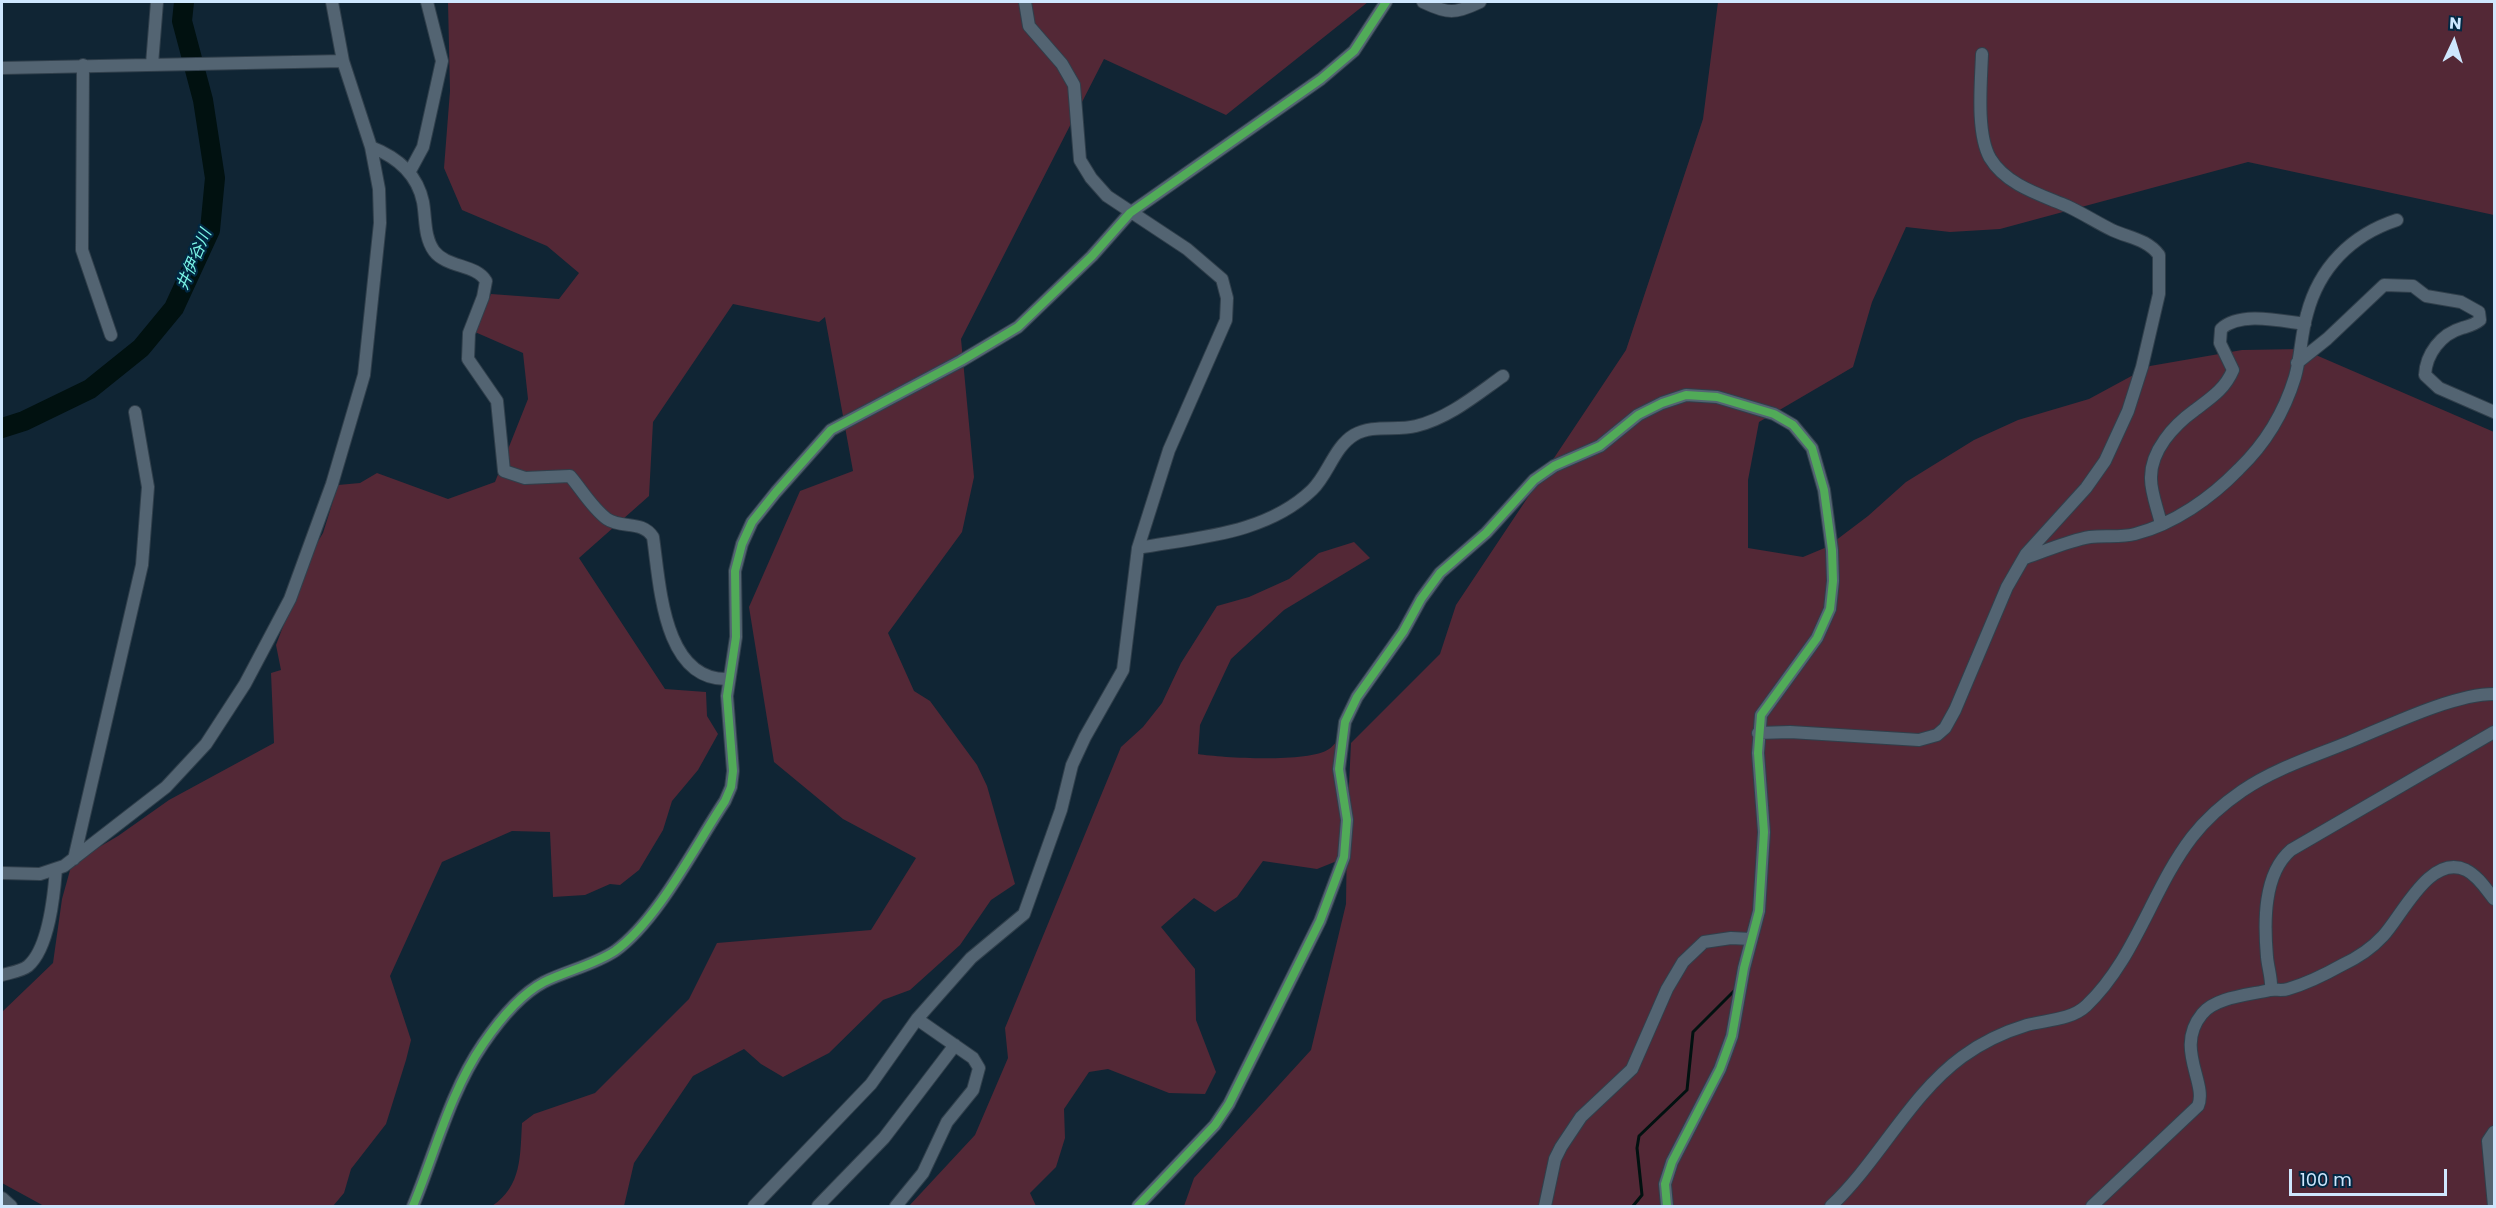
<!DOCTYPE html>
<meta charset="utf-8">
<style>
body{margin:0}
#map{position:relative;width:2496px;height:1208px;overflow:hidden;background:#102534;font-family:Poppins,sans-serif}
canvas{display:block}
.frame{position:absolute;inset:0;border:3px solid #cee7fe;pointer-events:none}
.north{position:absolute;left:2424px;top:12px;width:60px;height:60px;-webkit-text-stroke:4px #012843;paint-order:stroke;rotate:4deg;font-size:16px;font-weight:700;line-height:24px;text-align:center;color:#cee7fe}
.north::after{content:'';display:block;margin:auto;width:21px;height:27px;background:#cee7fe;clip-path:polygon(50% 0,100% 100%,50% 72%,0 100%)}
.scale{position:absolute;left:2289px;top:1169px;width:158px;height:27px;box-sizing:border-box;border:3px solid #cee7fe;border-top:0;padding-left:8px;font-size:18px;line-height:21px;white-space:nowrap;color:#cee7fe;-webkit-text-stroke:4px #012843;paint-order:stroke}
</style>
<div id="map">
<canvas width="2496" height="1208"></canvas>
<div class="frame"></div>
<div class="north">N</div>
<div class="scale">100 m</div>
</div>
<script>
const ctx = document.querySelector('canvas').getContext('2d');
ctx.lineJoin = 'round';
function fillPath(path, color) { ctx.fillStyle = color; ctx.fill(path, 'evenodd'); }
function stroke(path, color, width, dash) { ctx.strokeStyle = color; ctx.lineWidth = width; ctx.lineCap = dash ? 'butt' : 'round'; ctx.setLineDash(dash || []); ctx.stroke(path); }
function label(font, color, halo, rows, align = 'center') {
  ctx.font = font + ' Poppins,"Noto Sans JP",sans-serif'; ctx.lineWidth = 4.5; ctx.setLineDash([]); ctx.textBaseline = 'middle'; ctx.strokeStyle = halo; ctx.fillStyle = color; for (const [text, x, y, turn = 0] of rows) {
    ctx.save(); ctx.translate(x, y); ctx.rotate((+turn || 0) * Math.PI / 180); ctx.textAlign = isNaN(turn) ? turn : align; if (halo) ctx.strokeText(text, 0, 0); ctx.fillText(text, 0, 0); ctx.restore();
  }
}
const green = new Path2D(`
 M448 2H1368L1226 115 1104 59 961 339 974 477 962 532 888 633 914 691 930 701 977 765 987 786 1015 884 991 900 960 945 910 990 883 1000 829 1053 783 1077 761 1064 744 1049 693 1076 634 1163 624 1206H492C522 1186 520 1156 522 1123L534 1114 595 1093 689 999 717 943 871 930 916 858 843 819 774 762 749 607 800 491 853 471 825 317 819 322 733 304 653 422 649 496 579 558 665 689 706 692 707 716 718 734 698 770 672 801 663 830 639 870 620 885 610 884 585 895 553 897 550 832 512 831 442 862 390 976 411 1040 406 1060 386 1124 351 1169 344 1193 333 1206H44L2 1183V1012L53 963 62 899 72 863 118 836 169 800 274 743 271 673 281 670 276 645 290 608 299 573 323 533 338 485 360 483 377 473 448 499 495 482 528 399 523 353 475 332 491 294 559 299 579 273 547 246 462 210 444 168 450 91Z
 M1718 2H2494V215L2248 162 2000 229 1950 232 1906 227 1872 302 1853 367 1759 422 1748 480V548L1803 557 1827 547 1868 516 1906 482 1974 440 2018 420 2089 399 2150 366 2242 350 2302 349 2494 432V1206H1184L1194 1178 1311 1050 1346 904 1347 833 1337 861 1317 869 1263 861 1237 897 1215 912 1194 898 1161 927 1195 969 1196 1020 1216 1072 1205 1094 1169 1093 1108 1069 1089 1072 1064 1109 1065 1138 1056 1167 1030 1193 1036 1206H909L975 1135 1008 1058 1005 1028 1121 747 1143 727 1162 703 1181 663 1217 606 1249 597 1289 579 1319 553 1354 542 1370 558 1284 610 1231 659 1200 725 1198 754C1223 758 1309 763 1329 749 1334 746 1338 739 1342 735L1347 827 1351 743 1440 654 1456 605 1626 350 1703 119Z`);
const stream = new Path2D(`
 M1633 1206 1642 1195 1637 1148 1639 1136 1687 1090 1693 1032 1736 989`);
const river = new Path2D(`
 M2 428 24 421 90 389 141 348 174 308 210 230 215 178 203 100 182 21 184 2`);
const minor = new Path2D(`
 M1423 2C1448 14 1455 14 1480 2
 M152 64 157 2
 M83 65 82 250 111 335
 M2 68 343 61
 M371 147C397 157 417 173 423 202 426 219 424 237 434 251 447 268 476 264 486 281L483 297 469 333 468 359 497 401 504 471 525 478 570 476C582 490 592 508 607 519 622 529 642 520 653 537 660 585 663 681 728 679
 M410 171 423 147 442 61 427 2
 M2297 363 2327 339 2384 285 2413 286 2426 296 2461 302 2479 312 2480 320C2474 325 2469 326 2462 328 2441 334 2426 354 2425 375L2439 388 2494 412
 M2161 524C2158 510 2151 493 2151 479 2150 451 2174 425 2195 410 2211 398 2225 389 2233 370L2220 343 2221 329C2240 311 2281 321 2305 324
 M1138 548C1199 537 1266 534 1312 490 1328 475 1334 447 1354 435 1373 424 1396 431 1416 426 1449 418 1476 395 1503 376
 M2025 558C2046 551 2067 541 2090 537 2105 535 2120 538 2135 534 2174 524 2211 498 2239 469 2266 443 2284 413 2295 377 2301 356 2301 334 2307 314 2319 268 2351 235 2397 220
 M1758 733 1790 732 1919 740 1937 735 1945 728 1955 710 2007 587 2026 554 2086 488 2105 461 2128 411 2142 367 2159 294V255C2147 239 2129 238 2112 230 2096 222 2082 213 2067 206 2041 195 2006 185 1990 158 1976 133 1981 83 1982 54
 M74 859 142 565 148 487 135 412
 M2 873 40 874 64 866 166 787 206 744 245 684 290 599 332 484 364 375 380 223 379 189 371 147 343 61 332 2
 M2 975C9 973 22 971 28 966 49 948 54 895 56 869
 M2271 990C2272 979 2268 968 2267 957 2264 923 2263 874 2291 850L2494 732
 M2 1198 11 1206
 M413 1206C435 1153 450 1092 483 1044 498 1022 521 994 544 982 566 971 594 965 615 951 658 920 695 846 725 801L731 787 733 771 727 696 736 637 735 571 742 544 752 522 776 492 831 430 961 361 1018 327 1092 256 1130 213 1321 79 1354 51 1386 2
 M754 1206 871 1084 917 1019 971 958 1024 914 1061 810 1072 765 1085 737 1123 670 1138 548 1169 450 1226 320 1227 298 1222 279 1187 249 1107 196 1091 178 1080 160 1074 85 1062 64 1029 26 1025 2
 M818 1206 884 1138 955 1045
 M896 1206 923 1173 947 1122 973 1090 979 1068 973 1058 917 1019
 M1138 1206 1215 1125 1229 1104 1320 921 1344 857 1347 820 1339 769 1345 722 1357 697 1403 632 1421 599 1440 573 1486 533 1534 480 1554 466 1600 446 1638 415 1662 403 1686 395 1717 397 1774 414 1793 425 1812 448 1824 490 1832 550 1833 581 1830 609 1817 638 1761 715 1758 753 1764 832 1759 911 1744 968 1732 1036 1720 1069 1672 1162 1665 1184 1667 1206
 M1545 1206 1555 1159 1561 1147 1581 1117 1632 1069 1667 989 1683 962 1704 942 1731 938 1751 939
 M1831 1206C1878 1162 1910 1095 1962 1057 1981 1043 2004 1032 2027 1025 2046 1020 2071 1020 2086 1006 2135 960 2152 889 2192 837 2206 819 2223 804 2242 791 2274 769 2312 757 2349 742 2388 726 2453 694 2494 694
 M2092 1206 2198 1106C2208 1083 2174 1048 2202 1014 2215 997 2250 995 2270 990 2276 989 2282 991 2288 989 2305 984 2326 974 2342 965 2357 958 2372 948 2383 936 2402 916 2430 853 2466 870 2478 876 2486 889 2494 899
 M2494 1206 2488 1141 2494 1132`);
const cycleway = new Path2D(`
 M413 1206C435 1153 450 1092 483 1044 498 1022 521 994 544 982 566 971 594 965 615 951 658 920 695 846 725 801L731 787 733 771 727 696 736 637 735 571 742 544 752 522 776 492 831 430 961 361 1018 327 1092 256 1130 213 1321 79 1354 51 1386 2
 M1138 1206 1215 1125 1229 1104 1320 921 1344 857 1347 820 1339 769 1345 722 1357 697 1403 632 1421 599 1440 573 1486 533 1534 480 1554 466 1600 446 1638 415 1662 403 1686 395 1717 397 1774 414 1793 425 1812 448 1824 490 1832 550 1833 581 1830 609 1817 638 1761 715 1758 753 1764 832 1759 911 1744 968 1732 1036 1720 1069 1672 1162 1665 1184 1667 1206`);
const waterNames = [
 ["井伊谷川",195,260,-67]
];
fillPath(green, '#532836');
stroke(stream, '#011110', 3);
stroke(river, '#011110', 20);
stroke(minor, '#303f4b', 14);
stroke(minor, '#536472', 12);
stroke(cycleway, '#51ab58', 8);
label('italic 16px', '#7cf7e8', '#012843', waterNames);
</script>
